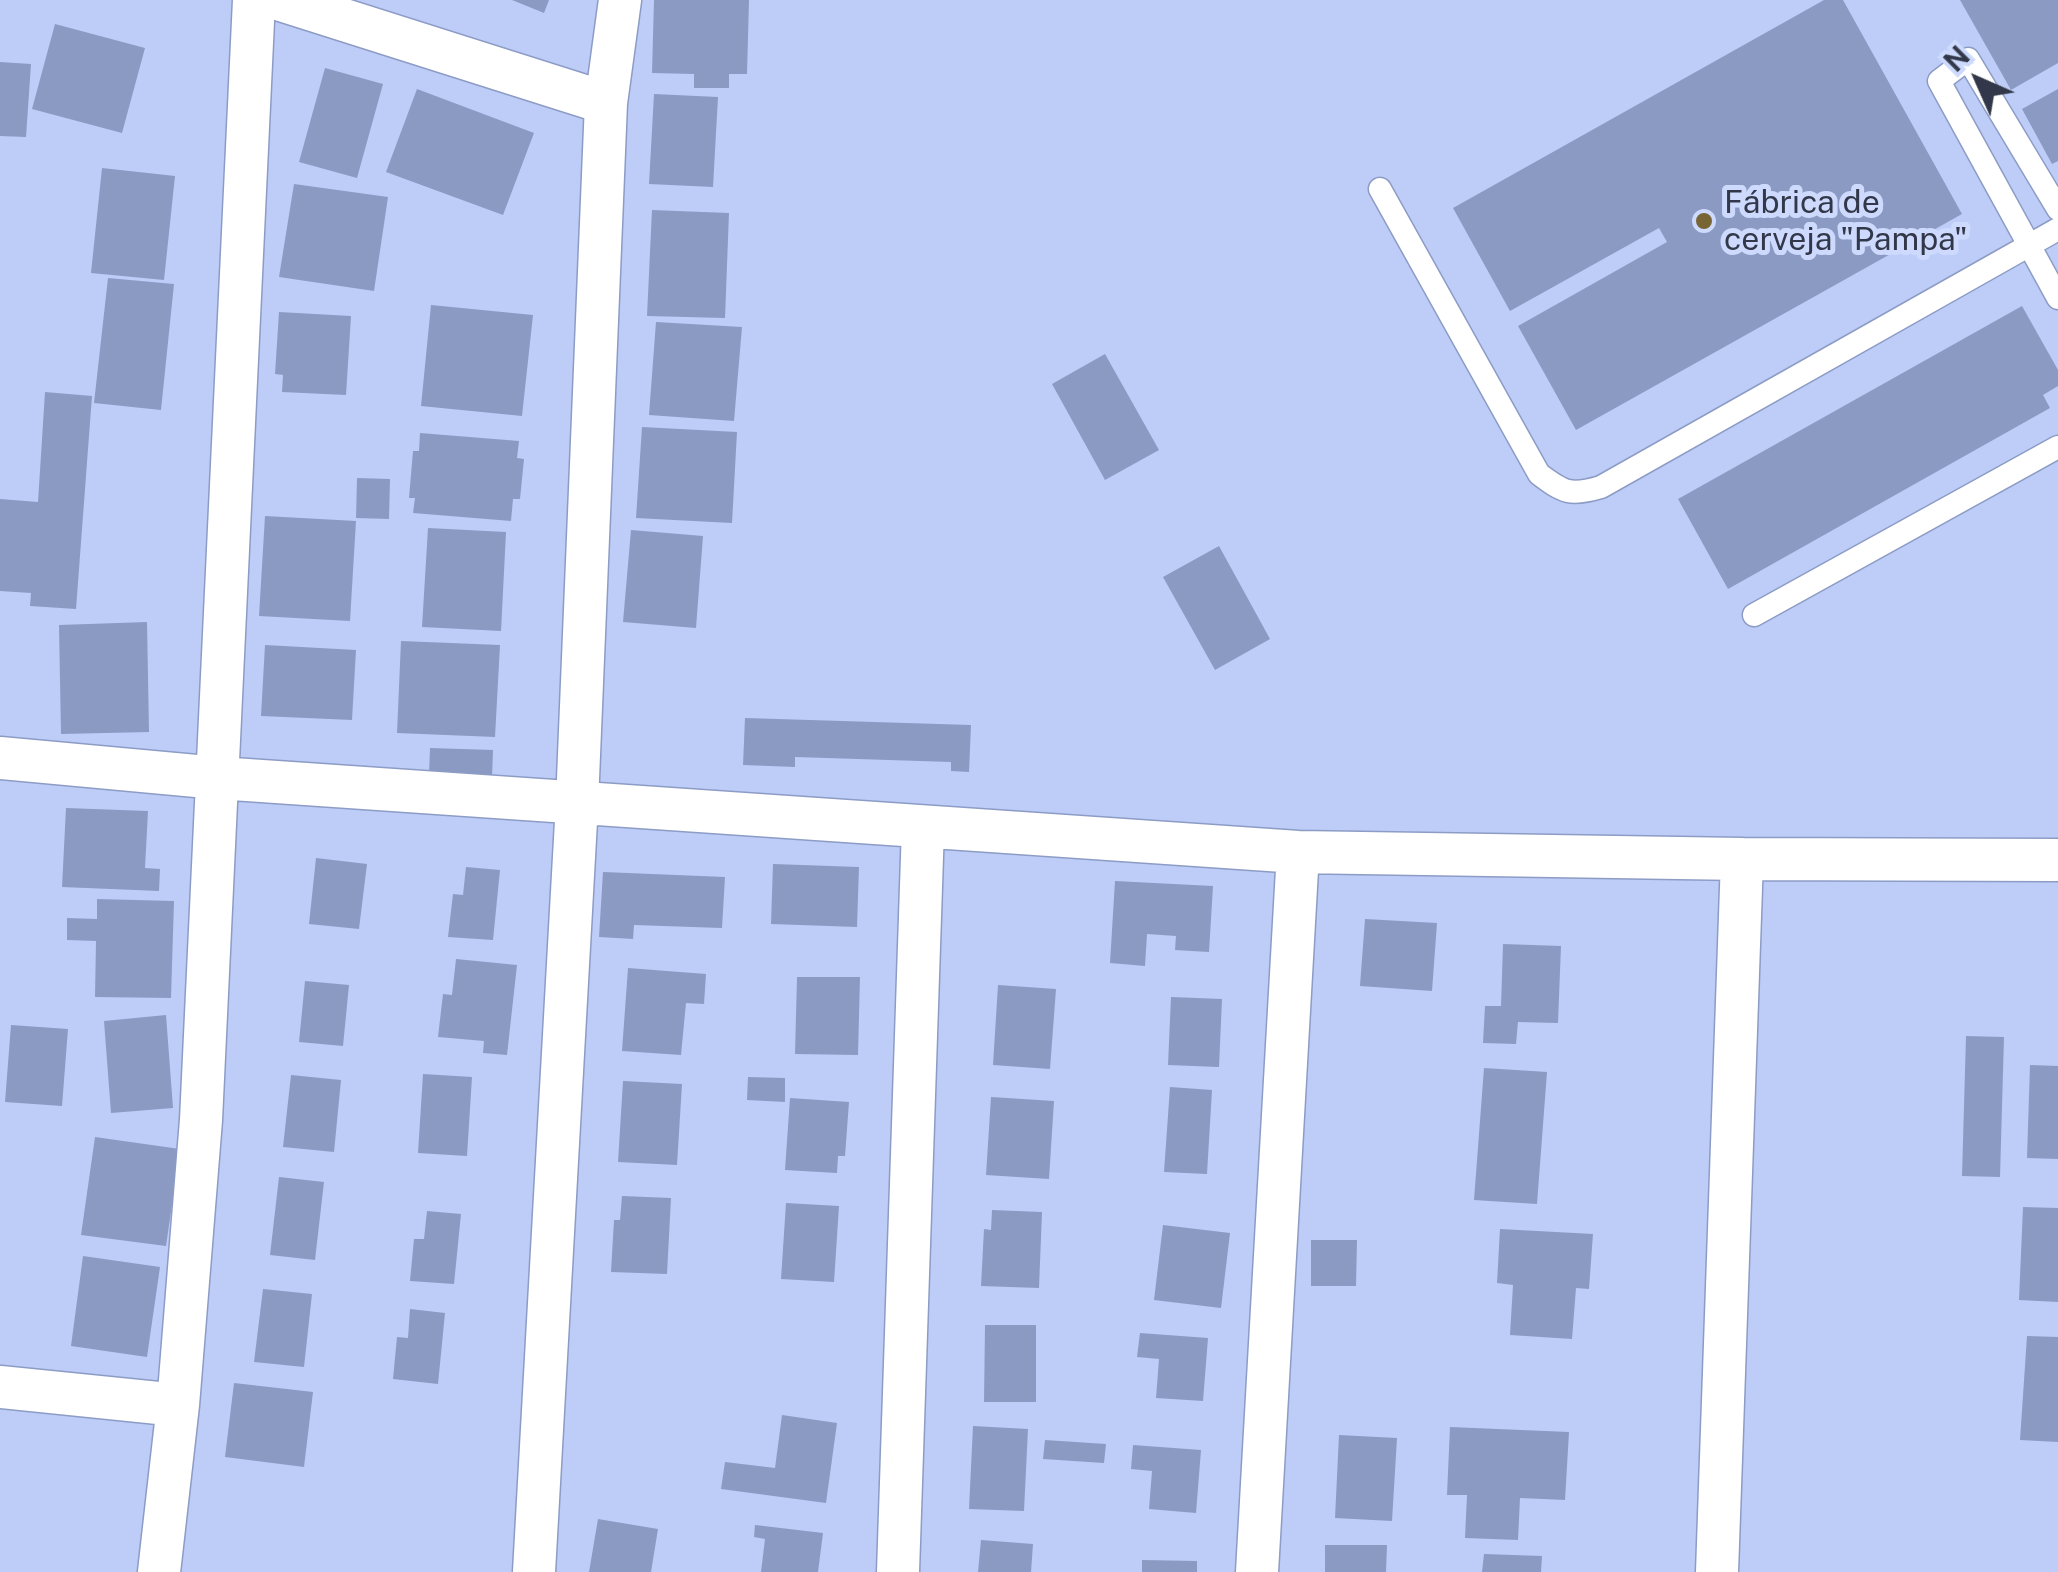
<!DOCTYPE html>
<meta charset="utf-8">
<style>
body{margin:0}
#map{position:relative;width:2058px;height:1572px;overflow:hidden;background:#bdcdf8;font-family:"Public Sans",sans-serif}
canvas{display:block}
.north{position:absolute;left:1928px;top:30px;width:100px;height:100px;-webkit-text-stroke:8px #cddafd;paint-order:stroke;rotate:315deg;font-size:28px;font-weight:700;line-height:40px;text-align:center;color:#323849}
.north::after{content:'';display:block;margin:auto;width:35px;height:45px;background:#323849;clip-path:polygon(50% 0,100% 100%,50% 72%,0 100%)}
</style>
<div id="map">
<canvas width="2058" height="1572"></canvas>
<div class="north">N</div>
</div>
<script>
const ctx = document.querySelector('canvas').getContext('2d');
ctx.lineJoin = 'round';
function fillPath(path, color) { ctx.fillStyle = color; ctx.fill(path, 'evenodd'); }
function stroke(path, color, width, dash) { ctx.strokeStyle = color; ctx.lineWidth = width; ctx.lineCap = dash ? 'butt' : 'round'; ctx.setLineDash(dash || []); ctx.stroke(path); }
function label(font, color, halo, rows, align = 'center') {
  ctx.font = font + ' "Public Sans",sans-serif'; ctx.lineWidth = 10; ctx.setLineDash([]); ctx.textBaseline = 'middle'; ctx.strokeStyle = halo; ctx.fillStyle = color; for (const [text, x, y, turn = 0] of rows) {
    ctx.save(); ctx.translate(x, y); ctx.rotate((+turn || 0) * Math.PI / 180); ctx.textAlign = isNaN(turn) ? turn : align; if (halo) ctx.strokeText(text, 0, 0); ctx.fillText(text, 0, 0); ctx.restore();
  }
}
const building = new Path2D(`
 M512 0H549L544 13Z
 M654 0H749L747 74H729V88H694V74L652 73Z
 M1824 0H1843L1962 214 1576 430 1518 326 1667 242 1659 228 1510 311 1453 208Z
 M1960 0H2058V63L2011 90Z
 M55 24 145 48 122 133 32 109Z
 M0 62 31 64 26 137 0 136Z
 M325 68 383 84 357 178 299 162Z
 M417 89 534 133 503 215 386 172Z
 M2058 89V161L2052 164 2022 109Z
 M654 94 718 97 713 187 649 184Z
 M102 168 175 176 164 280 91 273Z
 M294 184 388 197 374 291 279 277Z
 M652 210 729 213 725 318 647 316Z
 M108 278 174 284 161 410 94 403Z
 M431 305 533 315 522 416 421 406Z
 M2022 306 2058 370V386L2043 395 2050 408 1728 589 1678 499Z
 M279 312 351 316 346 395 282 392 283 375 275 374Z
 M656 322 742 327 734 421 649 415Z
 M1105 354 1159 450 1105 480 1052 384Z
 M45 392 92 396 76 609 30 606 31 593 0 591V499L38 502Z
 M642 427 737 432 732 523 636 518Z
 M420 433 519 441 517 458 524 459 520 499H513L511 521 413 513 415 498H409L413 451H419Z
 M357 478 390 479 389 519 356 518Z
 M265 516 356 521 350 621 259 616Z
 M428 528 506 532 501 631 422 627Z
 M631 530 703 536 696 628 623 622Z
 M1219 546 1270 639 1215 670 1163 577Z
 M147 622 149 732 61 734 59 625Z
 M401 641 500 645 495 737 397 733Z
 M265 645 356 650 352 720 261 716Z
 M745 718 971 725 969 772 951 771V762L795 757V767L743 765Z
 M430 748 493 750 492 778 429 775Z
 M66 808 148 811 145 868 160 869 159 891 62 887Z
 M316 858 367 864 359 929 309 924Z
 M773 864 859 867 857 927 771 924Z
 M466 867 500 870 493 940 448 937 453 894 463 895Z
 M603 872 725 877 722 928 634 925 633 939 599 937Z
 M1115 881 1213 886 1209 952 1175 950 1176 936 1147 934 1145 966 1110 963Z
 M97 899 174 901 171 998 95 997 96 941 67 940V918L97 919Z
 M1365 919 1437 923 1432 991 1360 986Z
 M1503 944 1561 946 1558 1023 1518 1022 1516 1044 1483 1043 1485 1006H1501Z
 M456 959 517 965 507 1055 483 1053 484 1041 438 1037 443 994 452 995Z
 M628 968 706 974 704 1004 686 1003 681 1055 622 1051Z
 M797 977H860L858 1055 795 1054Z
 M305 981 349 985 343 1046 299 1042Z
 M998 985 1056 989 1050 1069 993 1065Z
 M1171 997 1222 999 1219 1067 1168 1065Z
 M166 1015 173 1108 111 1113 104 1021Z
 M11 1025 68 1029 62 1106 5 1102Z
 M1966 1036 2004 1037 2000 1177 1962 1176Z
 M2030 1065 2058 1066V1159L2027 1158Z
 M1484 1068 1547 1072 1537 1204 1474 1200Z
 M423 1074 472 1077 467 1156 418 1153Z
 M291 1075 341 1080 334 1152 283 1147Z
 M748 1077 785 1078V1102L747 1100Z
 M623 1081 682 1084 677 1165 618 1162Z
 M1170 1087 1212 1090 1207 1174 1164 1172Z
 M991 1097 1054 1101 1049 1179 986 1175Z
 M790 1098 849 1102 845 1156H838L837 1173 785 1170Z
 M95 1137 180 1149 166 1246 81 1235Z
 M279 1177 324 1182 315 1260 270 1255Z
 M622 1196 671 1198 667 1274 611 1272 614 1220H620Z
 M786 1203 839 1206 834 1282 781 1279Z
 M2023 1207 2058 1208V1302L2019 1300Z
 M992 1210 1042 1212 1039 1288 981 1286 984 1229 991 1230Z
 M427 1211 461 1214 454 1284 410 1281 414 1239H424Z
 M1163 1225 1230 1233 1221 1308 1154 1300Z
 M1500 1229 1593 1234 1589 1289 1576 1288 1572 1339 1510 1335 1513 1285 1497 1283Z
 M1311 1240H1357L1356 1286H1311Z
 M83 1256 160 1267 147 1357 71 1346Z
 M263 1289 312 1294 304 1367 254 1362Z
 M410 1309 445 1313 438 1384 393 1379 397 1337 408 1338Z
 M985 1325H1036V1402H984Z
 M1140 1333 1208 1338 1203 1401 1156 1398 1159 1359 1137 1357Z
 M2027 1336 2058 1337V1442L2020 1440Z
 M234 1383 313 1392 304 1467 225 1457Z
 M782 1415 837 1423 826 1503 721 1489 725 1462 775 1468Z
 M973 1426 1028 1429 1024 1511 969 1509Z
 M1450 1427 1569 1432 1565 1500 1520 1498 1518 1540 1465 1538 1467 1495H1447Z
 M1339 1435 1397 1438 1392 1521 1335 1518Z
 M1045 1440 1106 1444 1104 1463 1043 1459Z
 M1133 1445 1201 1450 1196 1513 1149 1509 1152 1471 1131 1469Z
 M598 1519 658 1529 651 1572H589Z
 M755 1525 823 1533 818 1572H761L765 1539 754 1537Z
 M981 1540 1033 1544 1031 1572H978Z
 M1325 1545H1387L1386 1572H1325Z
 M1484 1554 1542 1556 1541 1572H1482Z
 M1142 1560 1197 1561V1572H1142Z`);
const lane = new Path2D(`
 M1380 189 1539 474C1564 493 1571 496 1601 487L2058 229
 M2058 209 1968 59 1939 81 2058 298
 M1754 615 2058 447`);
const street = new Path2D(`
 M281 0 606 103
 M0 758 218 778 1298 852 1742 859 2058 860
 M0 1387 178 1405
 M159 1572 178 1405 201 1120 254 0
 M534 1572 577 803 606 103 620 0
 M898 1572 923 827
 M1257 1572 1298 852
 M1717 1572 1742 859`);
const markers = [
 [1704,221,10,"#776533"]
];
const poiNames = [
 ["Fábrica de",1724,203],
 ["cerveja \"Pampa\"",1724,240]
];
fillPath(building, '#8b9ac3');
stroke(lane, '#8d9cc5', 25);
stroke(street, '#8d9cc5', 45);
stroke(lane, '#fff', 22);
stroke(street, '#fff', 42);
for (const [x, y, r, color] of markers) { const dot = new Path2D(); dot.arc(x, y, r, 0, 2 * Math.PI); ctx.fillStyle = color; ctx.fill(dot); stroke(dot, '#cddafd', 4); }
label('32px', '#323849', '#cddafd', poiNames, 'left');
</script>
